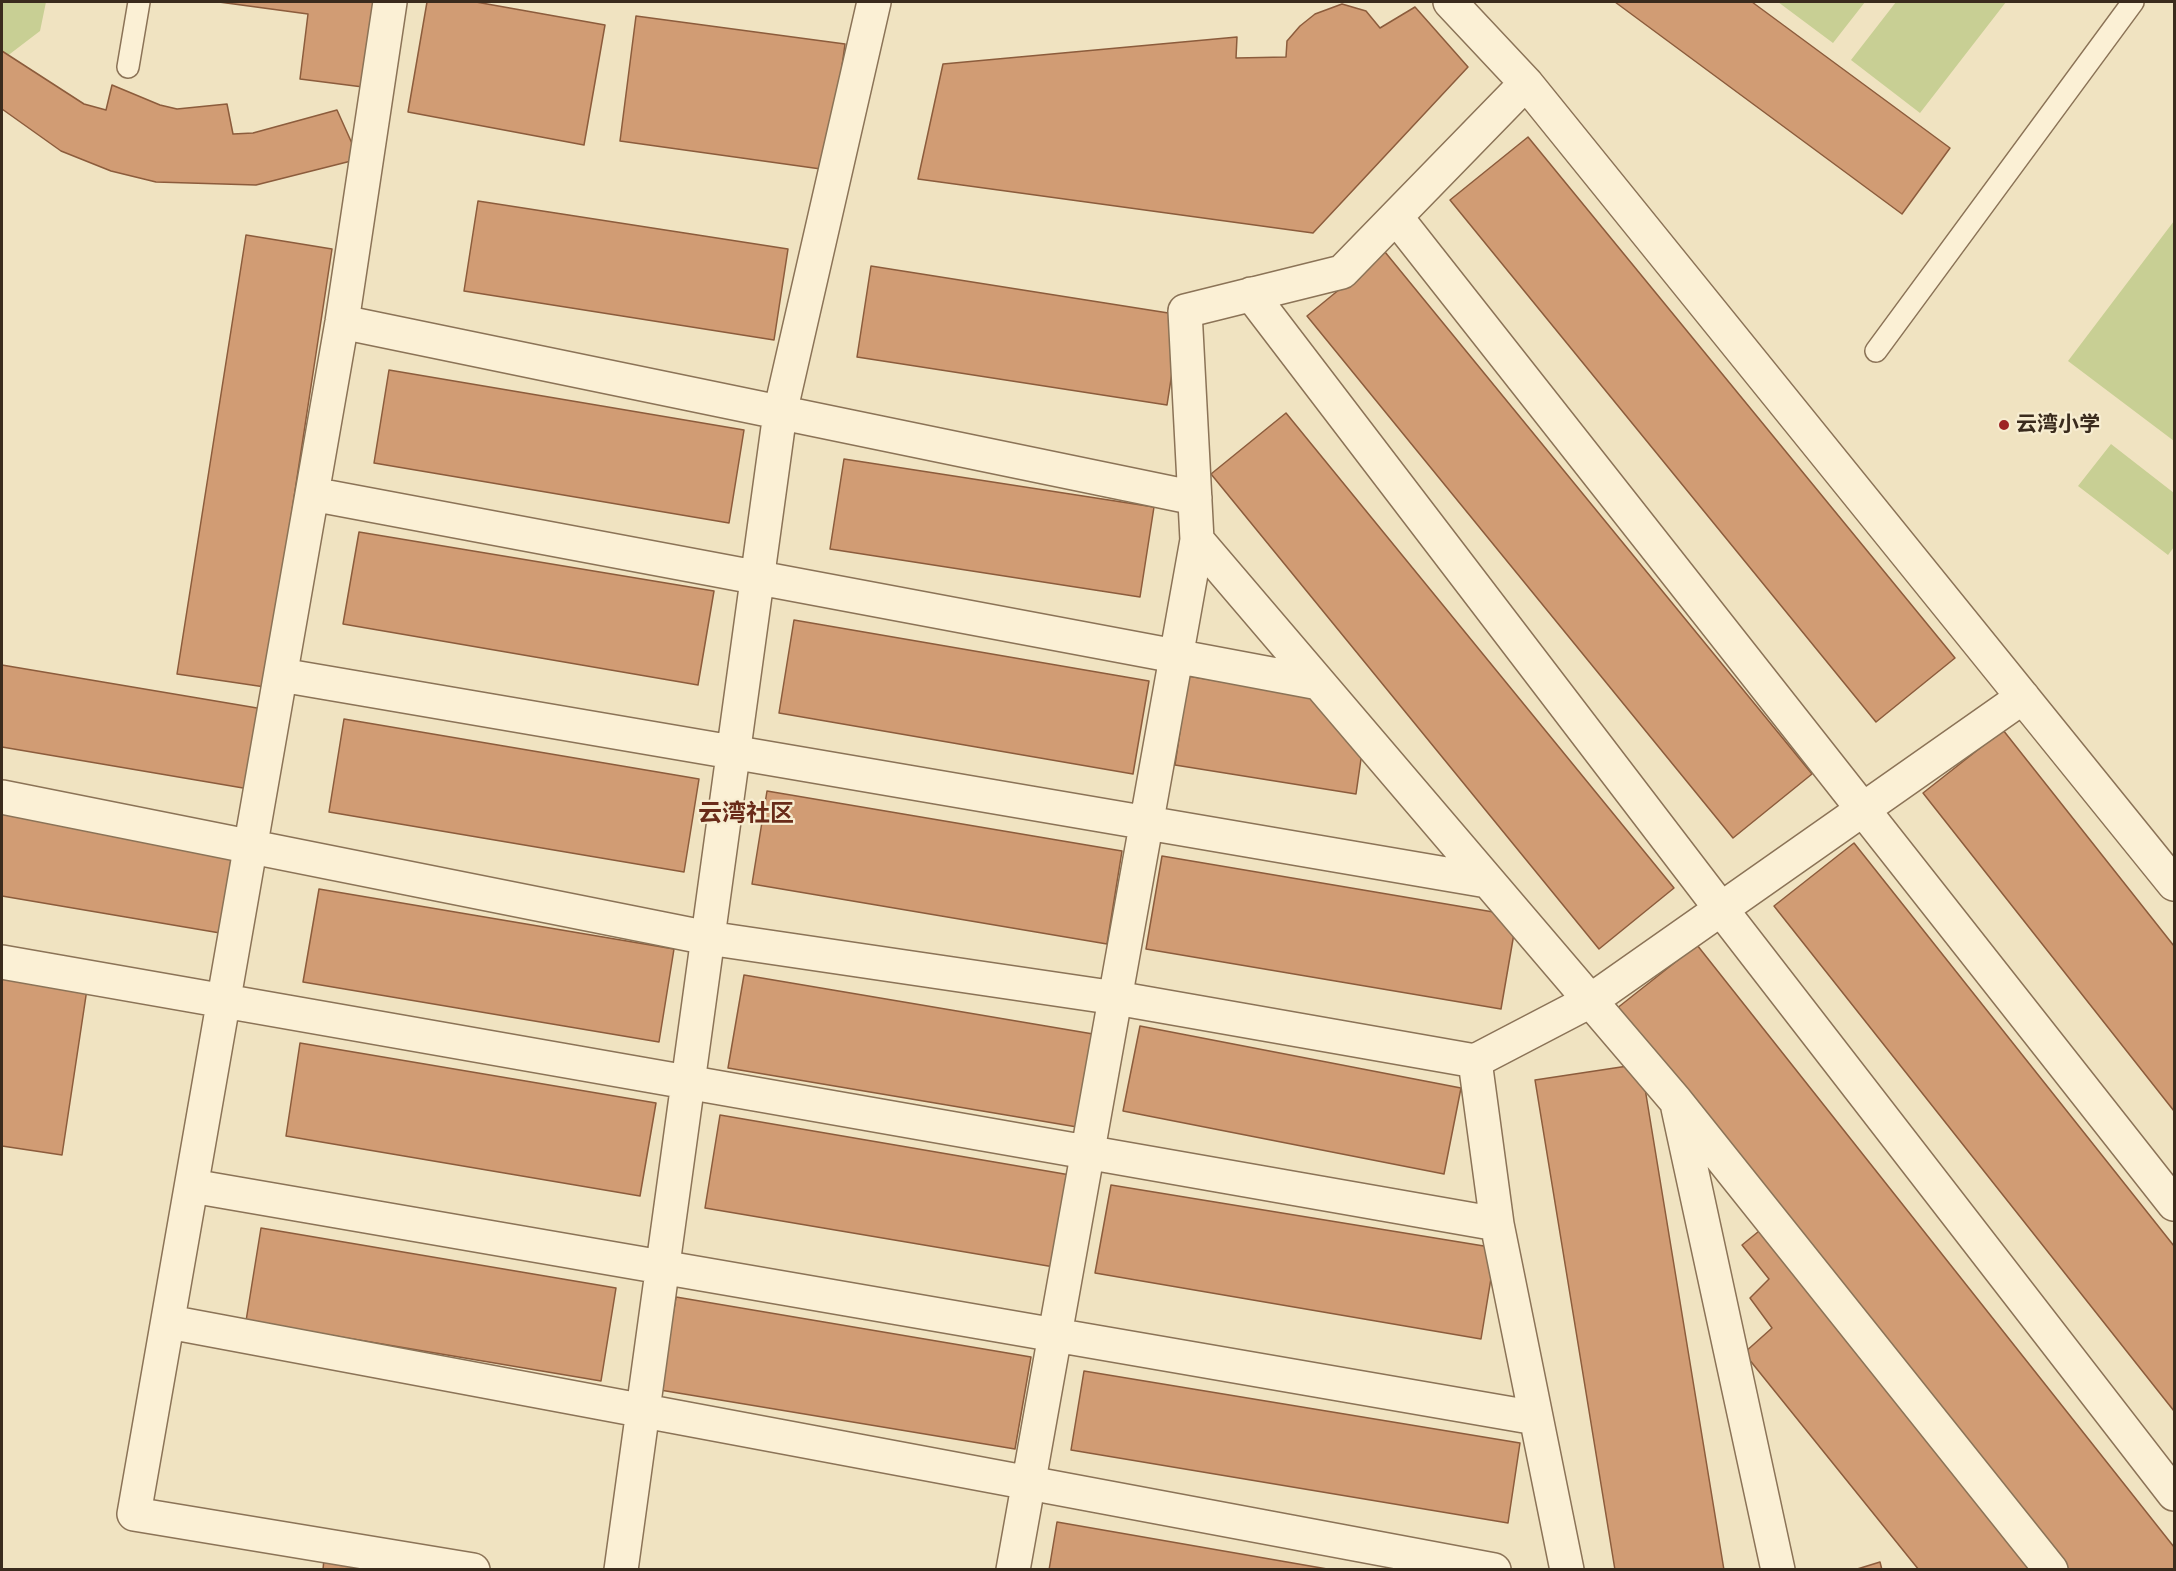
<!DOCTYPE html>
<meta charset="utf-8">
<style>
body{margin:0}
#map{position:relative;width:2176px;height:1571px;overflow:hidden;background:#f0e3c1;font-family:"Roboto Serif",serif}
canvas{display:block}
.frame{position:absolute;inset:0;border:3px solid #3a2b1d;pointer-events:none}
</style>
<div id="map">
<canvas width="2176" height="1571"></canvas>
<div class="frame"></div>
</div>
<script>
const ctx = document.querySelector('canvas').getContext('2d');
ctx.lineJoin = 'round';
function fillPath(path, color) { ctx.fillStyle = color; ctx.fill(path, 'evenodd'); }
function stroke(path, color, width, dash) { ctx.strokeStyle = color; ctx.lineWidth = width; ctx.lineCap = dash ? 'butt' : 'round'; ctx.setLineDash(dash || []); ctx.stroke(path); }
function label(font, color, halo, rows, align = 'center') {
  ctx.font = font + ' "Roboto Serif","Noto Sans SC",serif'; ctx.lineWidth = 4.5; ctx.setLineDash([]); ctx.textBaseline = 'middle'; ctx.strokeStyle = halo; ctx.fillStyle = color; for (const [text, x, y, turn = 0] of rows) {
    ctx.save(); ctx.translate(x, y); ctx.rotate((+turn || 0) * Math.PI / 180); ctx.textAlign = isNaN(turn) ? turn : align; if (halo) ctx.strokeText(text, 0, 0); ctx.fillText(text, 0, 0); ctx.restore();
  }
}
const green = new Path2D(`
 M2 2H46L40 31 2 60Z
 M1778 2H1865L1833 43Z
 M1896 2H2006L1920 113 1851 60Z
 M2174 221V441L2068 361Z
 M2111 444 2174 493V547L2168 555 2078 486Z`);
const building = new Path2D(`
 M219 2H374L363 87 300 79 308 14Z
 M427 2H476L605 25 584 145 408 112Z
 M1615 2H1752L1950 148 1902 214Z
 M1342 4 1366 11 1380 28 1415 7 1468 67 1313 233 918 179 943 64 1237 37 1236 58 1286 57 1287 41 1300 26 1315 14Z
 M636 16 845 44 828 170 620 141Z
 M2 51 84 104 106 110 112 85 160 105 177 109 227 104 233 134 253 133 337 110 359 159 256 185 156 182 111 171 61 151 2 109Z
 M1528 137 1955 658 1876 722 1450 200Z
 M478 201 788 249 774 340 464 291Z
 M246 235 332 249 265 687 177 674Z
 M1385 252 1812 774 1733 838 1307 316Z
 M871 266 1181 315 1167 405 857 357Z
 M389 370 744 430 729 523 374 463Z
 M1286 413 1674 888 1599 949 1211 474Z
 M844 459 1154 507 1140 597 830 549Z
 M359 532 714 591 698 685 343 624Z
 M794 620 1149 681 1133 774 779 713Z
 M2 665 263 709 249 789 2 747Z
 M1188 676 1315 697 1363 745 1356 794 1175 765Z
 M344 719 699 779 684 872 329 812Z
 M2003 730 2174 946V1111L1923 793Z
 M767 791 1122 851 1107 944 752 884Z
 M2 814 232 853 220 933 2 896Z
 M1854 843 2174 1246V1411L1774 906Z
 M1162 856 1517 916 1501 1009 1146 949Z
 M319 889 674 949 659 1042 303 982Z
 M1697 945 2174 1547V1570H2062L1616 1009Z
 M744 975 1099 1035 1083 1128 728 1068Z
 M2 976 87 989 62 1155 2 1146Z
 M1140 1026 1461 1088 1444 1174 1123 1111Z
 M300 1043 656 1103 640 1196 286 1136Z
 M1641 1064 1724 1570H1615L1535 1080Z
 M720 1115 1076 1176 1060 1268 705 1208Z
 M1111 1185 1496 1248 1481 1339 1095 1273Z
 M1764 1227 2034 1570H1919L1744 1353 1772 1328 1750 1298 1769 1279 1742 1245Z
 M261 1228 616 1288 601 1381 246 1321Z
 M676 1297 1031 1357 1015 1449 660 1390Z
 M1084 1371 1520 1443 1508 1523 1071 1450Z
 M1057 1522 1333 1570H1049Z
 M324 1558 390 1570H323Z
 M1880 1562 1882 1570H1854Z`);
const lane = new Path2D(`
 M128 67 139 2
 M1876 351 2133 2`);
const street = new Path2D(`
 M390 2 342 322 134 1514 473 1570
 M1450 2 1526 83 2174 884
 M1526 83 1342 272 1185 311 1197 540 1676 1101 2051 1570
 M1396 217 2174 1204
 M1251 294 1721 909 2174 1494
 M342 322 1195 498
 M312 494 1319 683
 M281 675 1487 881
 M2 797 708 938 1116 998 1475 1061 1590 1001 2023 697
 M2 962 1497 1224
 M1475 1061 1497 1224 1567 1570
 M1678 1108 1778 1570
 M192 1186 1536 1418
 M169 1322 1494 1570
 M621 1570 780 413 874 2
 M1013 1570 1197 540`);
const markers = [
 [2004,425,6,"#9d2424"]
];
const poiNames = [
 ["云湾小学",2016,425]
];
const quarterNames = [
 ["云湾社区",746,814]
];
fillPath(green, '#c8cf94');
fillPath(building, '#d19c74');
stroke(building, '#8c5c3c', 1.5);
stroke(lane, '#8b7357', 24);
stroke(street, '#8b7357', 36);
stroke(lane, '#fbf0d5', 21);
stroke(street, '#fbf0d5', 33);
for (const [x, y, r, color] of markers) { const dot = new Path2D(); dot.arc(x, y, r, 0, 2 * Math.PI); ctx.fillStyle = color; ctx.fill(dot); stroke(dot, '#f7edd1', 2); }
label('bold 21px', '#3a2b1d', '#f7edd1', poiNames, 'left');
label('bold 24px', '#692b19', '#f7edd1', quarterNames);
</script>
